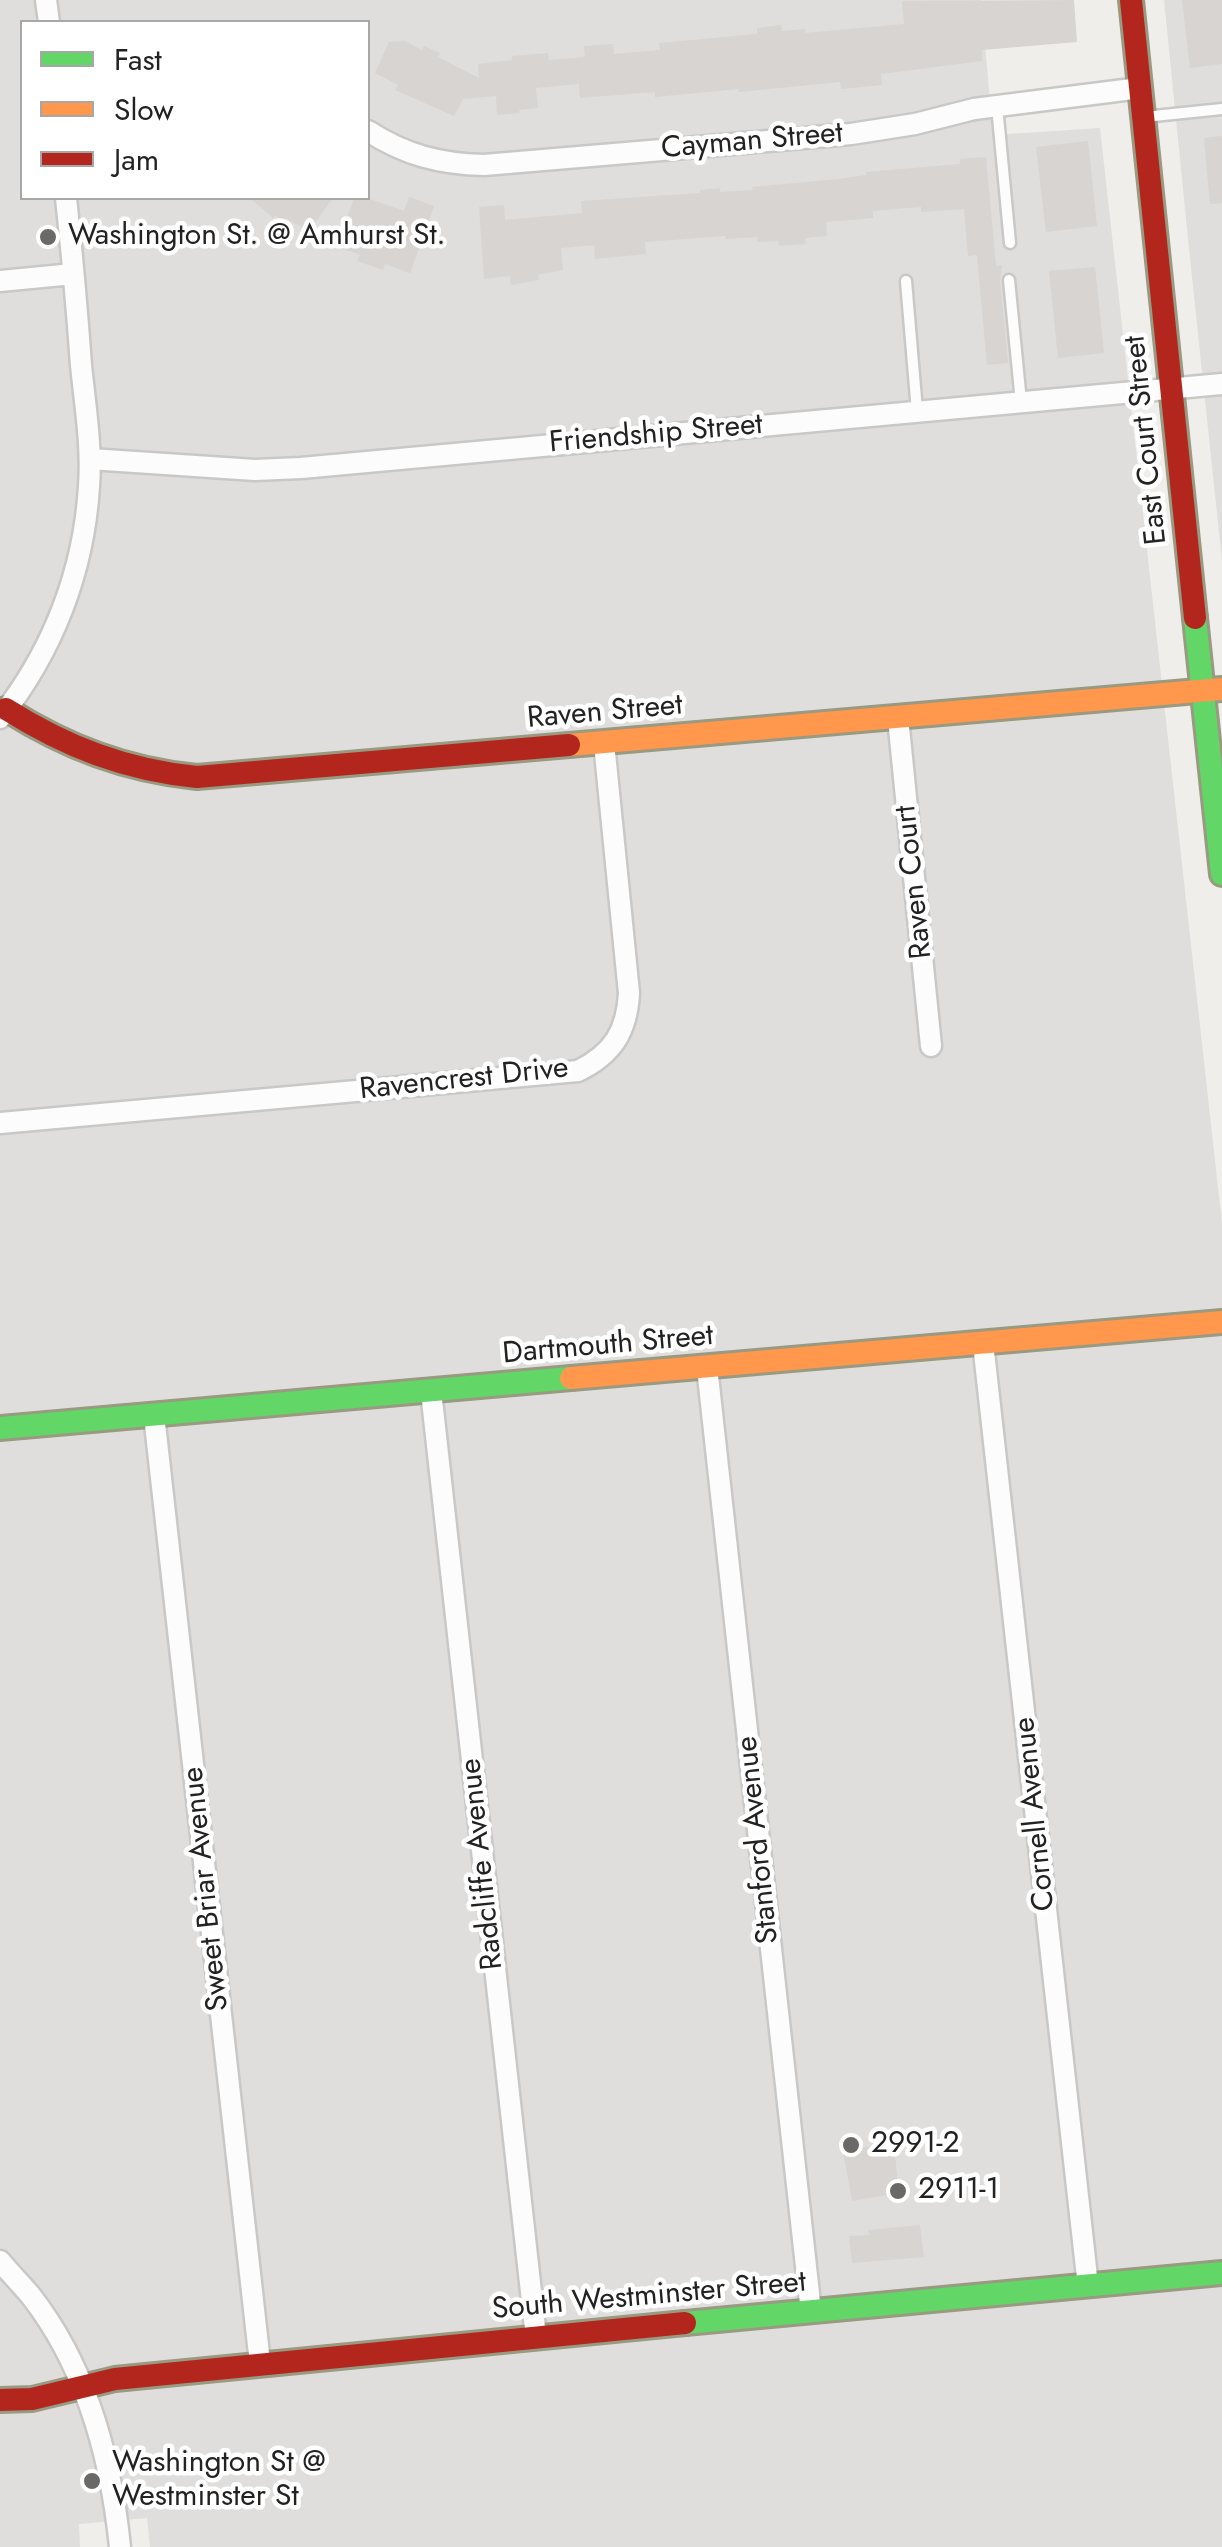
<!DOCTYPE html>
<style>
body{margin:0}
#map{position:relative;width:1222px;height:2547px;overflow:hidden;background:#f0eeeb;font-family:Jost,sans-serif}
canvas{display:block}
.legend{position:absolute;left:20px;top:20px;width:350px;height:180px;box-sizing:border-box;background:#fff;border:2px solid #a7a7a7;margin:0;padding:12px 18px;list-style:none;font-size:30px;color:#222}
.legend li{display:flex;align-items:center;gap:20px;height:50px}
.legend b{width:50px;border:2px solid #a7a7a7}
</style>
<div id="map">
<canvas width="1222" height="2547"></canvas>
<ul class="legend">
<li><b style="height:12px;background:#63d668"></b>Fast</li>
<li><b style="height:12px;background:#ff974d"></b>Slow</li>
<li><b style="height:12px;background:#b3261e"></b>Jam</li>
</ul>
</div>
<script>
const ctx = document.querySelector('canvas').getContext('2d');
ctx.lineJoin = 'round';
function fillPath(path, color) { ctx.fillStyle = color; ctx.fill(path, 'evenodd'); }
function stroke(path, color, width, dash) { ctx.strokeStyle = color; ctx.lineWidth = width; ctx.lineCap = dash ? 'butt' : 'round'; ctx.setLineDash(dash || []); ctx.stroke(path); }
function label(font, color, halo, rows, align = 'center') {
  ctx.font = font + ' Jost,sans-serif'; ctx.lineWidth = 9; ctx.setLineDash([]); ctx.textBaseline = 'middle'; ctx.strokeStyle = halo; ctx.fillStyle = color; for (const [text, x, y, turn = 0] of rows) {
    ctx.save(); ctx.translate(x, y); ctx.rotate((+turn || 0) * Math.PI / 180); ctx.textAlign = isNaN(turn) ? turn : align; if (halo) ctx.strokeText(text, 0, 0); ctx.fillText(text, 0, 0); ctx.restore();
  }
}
const residential = new Path2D(`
 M0 0H981L993 135 1100 128 1222 1223V2547H150L147 2518 79 2524 80 2547H0ZM22 22H368V198H22Z
 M1164 0H1222V561L1188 239Z`);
const building = new Path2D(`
 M1074 0 1077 42 982 50V61L881 74 882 85 841 89 840 82 739 92V89L655 97V92L580 98 579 84 536 88 538 108 519 110 520 113 497 115 496 96 463 99 454 116 395 90 398 85 375 73 389 42 405 41 422 50 424 46 440 53 438 57 479 78 478 64 512 60V56L548 53 549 60 585 57 584 46 613 44 614 54 660 50 659 43 757 34V28L781 25 782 31 805 29V33L904 24 902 1Z
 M1182 0H1222V64L1190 68Z
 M1222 136V203L1210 204 1204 138Z
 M1088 141 1097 226 1046 232 1036 147Z
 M986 157 996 266 1002 265 1000 281 1008 363 987 365 977 255 968 256 964 209 921 212V207L873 211V218L826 222 827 236 805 238 806 244 779 246 778 241 758 242 757 237 725 239V236L645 242 646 254 595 259 594 245 561 248 563 270 538 275 539 280 511 285 510 276 484 279 479 207 504 205 505 220 582 213 581 201 700 193V190L720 188V192L753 190 752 187 839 179 866 175V172L960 164V159Z
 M409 197 434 206 410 273 385 264 383 270 357 261 360 255 337 246 354 198H367L404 211Z
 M250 198H333L309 231 287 219 284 222 275 215 273 218Z
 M1095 267 1104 353 1058 358 1049 271Z
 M881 2145V2149L894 2147 899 2193 852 2201 843 2151Z
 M920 2225 924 2257 852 2263 849 2236 869 2235 868 2230Z`);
const lane = new Path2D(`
 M997 106 1010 243
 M1144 117 1222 109
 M1009 280 1021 402
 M906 281 917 411`);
const street = new Path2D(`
 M46 0 49 22
 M368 131C405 155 440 164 484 165L851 134 915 124 974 109 1140 88
 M0 281 73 274
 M90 459 255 470 301 468 1222 384
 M0 718C53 651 84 571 89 486 92 446 85 405 81 365 77 309 72 253 66 198
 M898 718 931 1046
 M0 1123 578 1071C613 1054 627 1031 629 993L604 743
 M983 1343 1088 2286
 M707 1367 811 2312
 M431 1391 536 2337
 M154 1415 260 2363
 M0 2261C10 2273 21 2284 31 2296 87 2368 111 2458 120 2547`);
const fast = new Path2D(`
 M1195 618 1222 874
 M0 1428 571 1378
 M685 2323 1222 2273`);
const slow = new Path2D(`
 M569 745 1222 689
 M571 1378 1222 1322`);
const jam = new Path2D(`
 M1131 0 1195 618
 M6 709C66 747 126 770 197 777L569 745
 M0 2400 32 2399 115 2379 685 2323`);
const markers = [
 [48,237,10,"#6a6968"],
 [851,2145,10,"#6a6968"],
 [898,2191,10,"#6a6968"],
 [92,2481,10,"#6a6968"]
];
const streetNames = [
 ["Cayman Street",752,142,-5],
 ["Friendship Street",656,435,-5],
 ["East Court Street",1147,440,-96],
 ["Raven Street",605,713,-5],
 ["Raven Court",915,882,-96],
 ["Ravencrest Drive",464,1080,-6],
 ["Dartmouth Street",608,1346,-5],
 ["Cornell Avenue",1036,1814,-96],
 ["Stanford Avenue",759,1840,-96],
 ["Radcliffe Avenue",483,1864,-96],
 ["Sweet Briar Avenue",207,1889,-96],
 ["South Westminster Street",649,2297,-5]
];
const poiNames = [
 ["Washington St. @ Amhurst St.",68,237],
 ["2991-2",871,2145],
 ["2911-1",918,2191],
 ["Washington St @",112,2464],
 ["Westminster St",112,2498]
];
fillPath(residential, '#dfdedc');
fillPath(building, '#d7d4d2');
stroke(lane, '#c9c8c7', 15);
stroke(street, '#c9c8c7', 25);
stroke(fast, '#999a82', 28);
stroke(slow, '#999a82', 28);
stroke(jam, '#999a82', 28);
stroke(lane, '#fdfcfc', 10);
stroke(street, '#fdfcfc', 20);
stroke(fast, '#63d668', 22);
stroke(slow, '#ff974d', 22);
stroke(jam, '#b3261e', 22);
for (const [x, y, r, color] of markers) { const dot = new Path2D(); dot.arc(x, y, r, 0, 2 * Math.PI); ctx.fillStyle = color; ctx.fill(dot); stroke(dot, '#fff', 4); }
label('30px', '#222', '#fff', streetNames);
label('30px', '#222', '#fff', poiNames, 'left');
</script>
